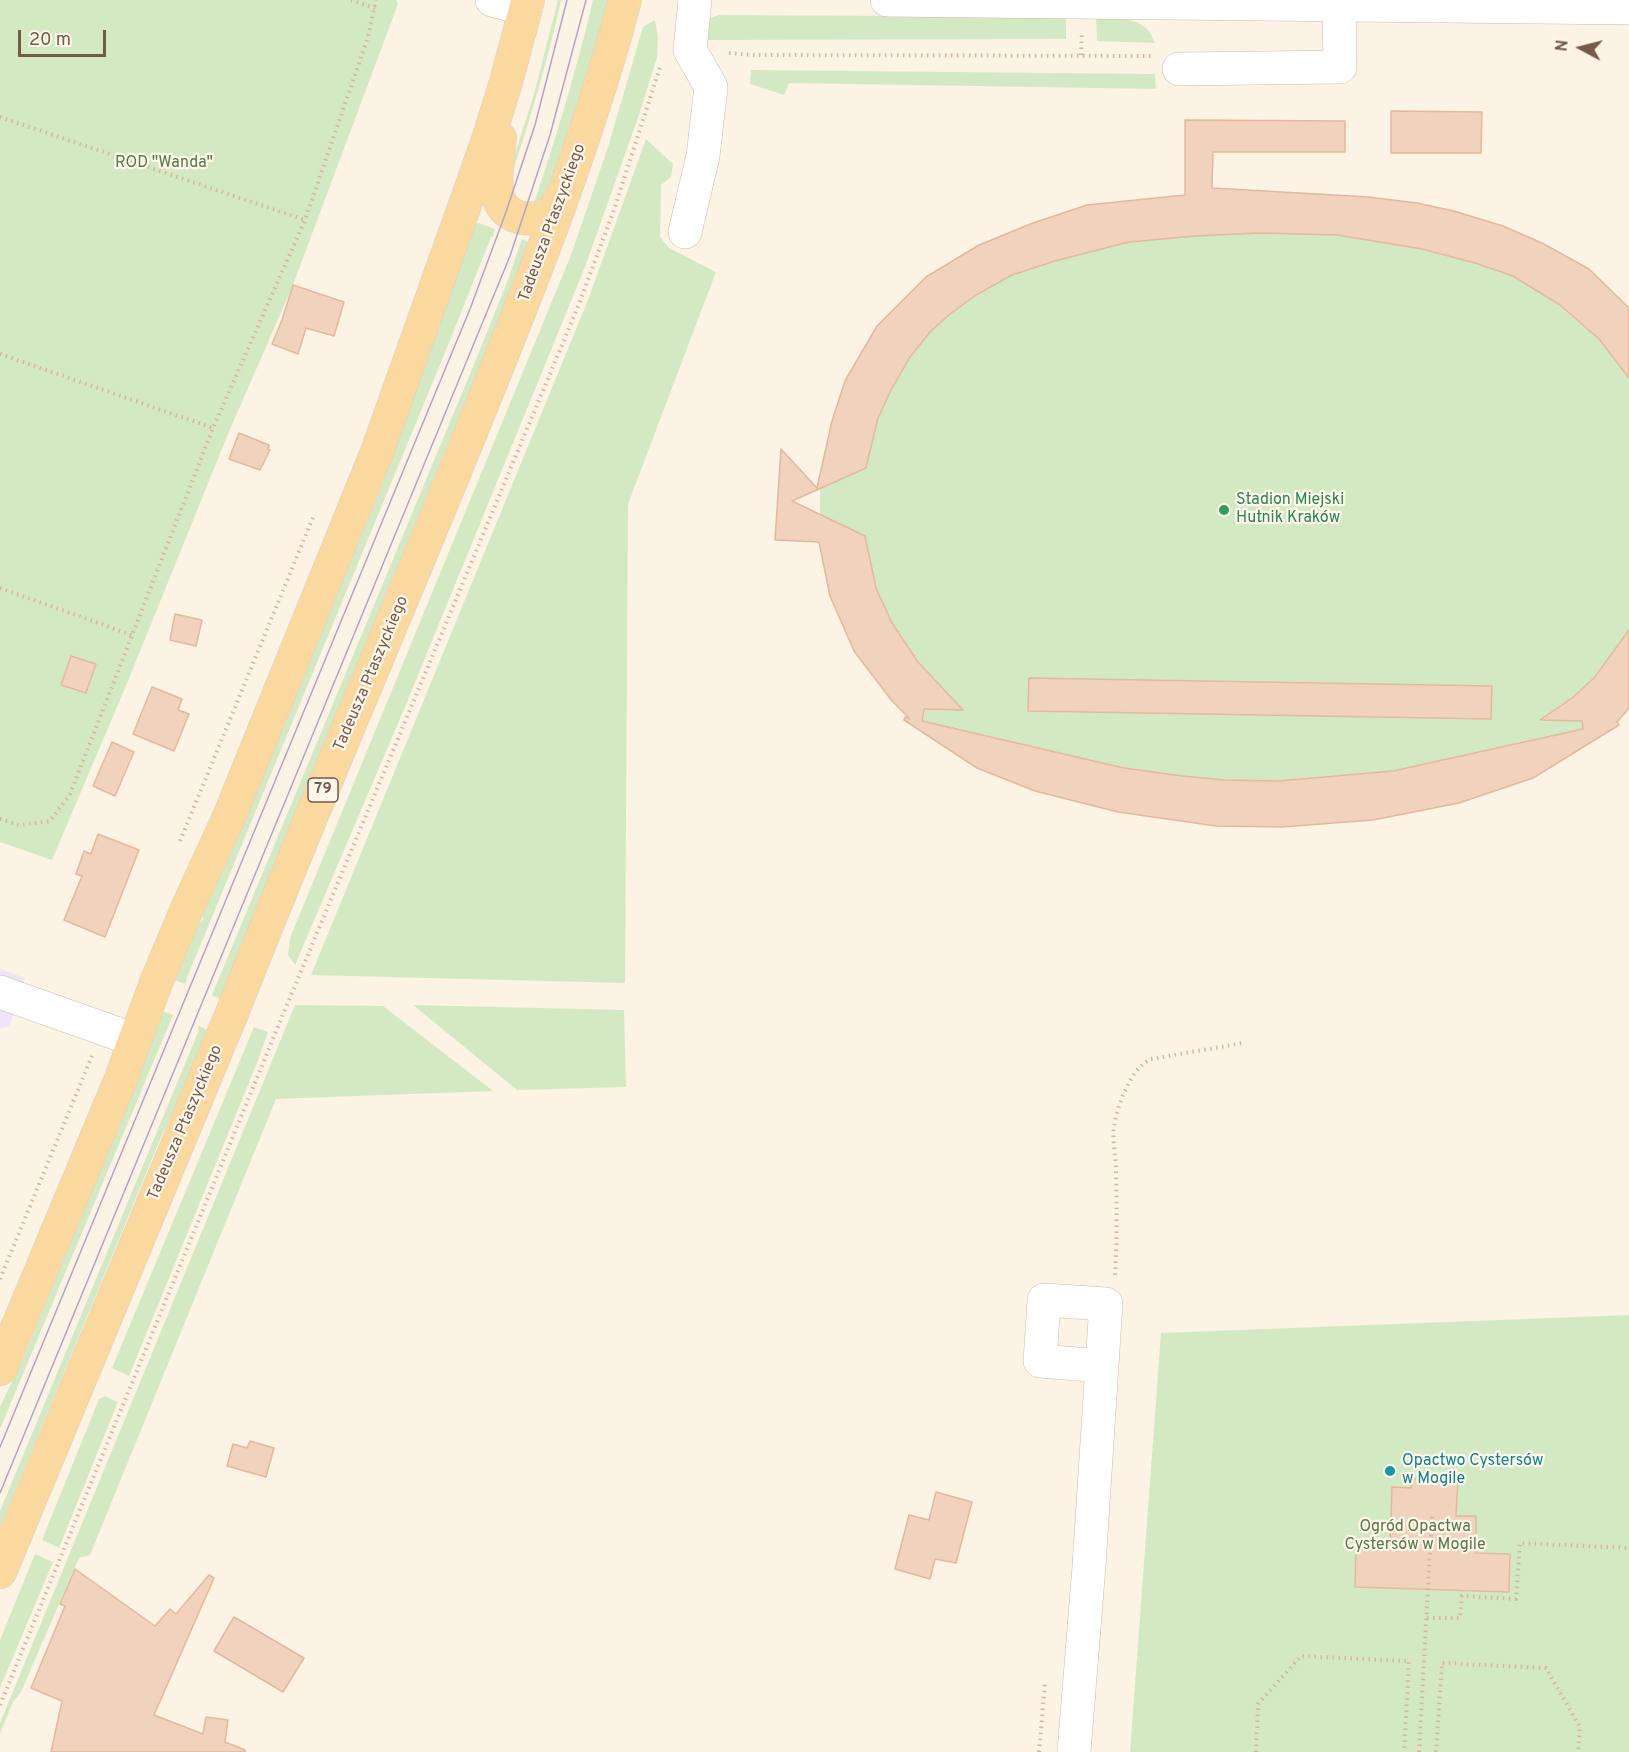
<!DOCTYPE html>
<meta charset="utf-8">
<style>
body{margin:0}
#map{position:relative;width:1629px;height:1752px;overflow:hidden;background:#fcf3e5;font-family:Overpass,sans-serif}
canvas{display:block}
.north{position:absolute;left:1551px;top:18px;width:60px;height:60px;-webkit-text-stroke:4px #fff7eb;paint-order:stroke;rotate:277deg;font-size:16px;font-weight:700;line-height:24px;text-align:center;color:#755a4a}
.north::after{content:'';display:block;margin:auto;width:21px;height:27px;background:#755a4a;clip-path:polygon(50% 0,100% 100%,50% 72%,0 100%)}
.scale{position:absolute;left:18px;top:30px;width:88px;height:27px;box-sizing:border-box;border:3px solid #755a4a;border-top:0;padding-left:8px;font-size:18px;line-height:21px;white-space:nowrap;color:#755a4a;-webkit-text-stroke:4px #fff7eb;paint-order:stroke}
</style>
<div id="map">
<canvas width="1629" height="1752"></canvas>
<div class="north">N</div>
<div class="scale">20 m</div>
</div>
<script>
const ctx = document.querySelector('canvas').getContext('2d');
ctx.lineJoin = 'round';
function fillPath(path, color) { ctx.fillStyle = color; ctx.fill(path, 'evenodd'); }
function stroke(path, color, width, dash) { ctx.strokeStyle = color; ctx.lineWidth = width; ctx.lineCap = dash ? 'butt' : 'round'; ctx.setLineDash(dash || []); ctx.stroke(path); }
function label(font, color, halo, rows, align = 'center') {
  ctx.font = font + ' Overpass,sans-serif'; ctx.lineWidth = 4.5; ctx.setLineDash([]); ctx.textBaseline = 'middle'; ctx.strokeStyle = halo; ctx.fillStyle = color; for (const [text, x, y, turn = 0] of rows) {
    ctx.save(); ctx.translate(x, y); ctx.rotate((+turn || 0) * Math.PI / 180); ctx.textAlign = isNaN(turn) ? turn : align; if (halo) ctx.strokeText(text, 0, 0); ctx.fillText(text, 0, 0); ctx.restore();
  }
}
const education = new Path2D(`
 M0 969 25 978 9 1027 0 1028Z`);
const green = new Path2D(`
 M0 0H396L398 4 293 285 228 434 128 681 52 860 0 842Z
 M558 0H561C548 61 529 121 510 181L512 163 534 94Z
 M593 0H609L568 135 546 194 539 200H535C557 135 577 68 593 0Z
 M719 15 1066 17V39L704 40 708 19Z
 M1096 15C1112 17 1136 17 1148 30 1151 33 1153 39 1155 43L1097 41Z
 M655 20 658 38 657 57 639 115 585 267 405 707 295 965 288 955 290 938 571 255 608 147 643 27Z
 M751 70 1155 74 1156 89 789 83 784 95 750 84Z
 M646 139 673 164 671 177 661 185 660 237 669 248 716 272 628 504 625 983 311 975 588 300Z
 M1271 192 1319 193 1417 203 1454 211 1503 226 1542 243 1589 269 1629 308V708L1608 732 1533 778 1459 803 1373 820 1282 827 1216 826 1118 812 1035 791 977 768 929 736 892 701 854 651 820 545V478L832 421 845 381 877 326 926 277 979 245 1033 223Z
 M479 223 495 229 493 237H491L451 338 186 980 187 981 185 984 174 980 197 925 203 919 202 913 244 821 384 480 475 224Z
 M522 239 529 242 513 286 250 924 222 1000 212 995 477 357 508 280Z
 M295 1005 383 1006 493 1091 276 1099 90 1555 79 1558 21 1692 13 1702 0 1734V1723Z
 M413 1005 624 1010 626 1087 517 1090Z
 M162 1011 173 1015 0 1429V1407L25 1354 72 1239 137 1080Z
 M199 1026 209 1031 183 1093 161 1137 0 1528V1511L199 1030 198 1029Z
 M254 1027 268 1032 257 1063 129 1376 112 1368Z
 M1629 1315V1752H1130L1161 1333Z
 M105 1396 118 1402 59 1548 42 1540 99 1399Z
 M35 1554 53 1562 0 1688V1640Z`);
const building = new Path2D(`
 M1391 111 1482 112 1481 153H1391Z
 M1185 120 1345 121V152H1213L1212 188 1368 197 1417 203 1454 211 1503 226 1542 243 1589 269 1629 308V378L1599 339 1560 305 1513 276 1475 263 1422 249 1337 235 1260 233 1196 236 1129 242 1055 261 1012 275 976 295 950 314 930 332 910 357 891 390 878 418 866 468 792 501 865 536 876 588 892 623 918 662 963 710 924 709 922 721 1124 768 1182 776 1225 780 1278 781 1393 771 1583 729 1582 721 1540 720 1572 698 1594 678 1629 630V708L1617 722 1619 725 1533 778 1459 803 1373 820 1282 827 1216 826 1118 812 1035 791 977 768 904 720 905 717 910 719 892 701 854 651 830 596 819 542 775 540 781 449 817 488 832 421 845 381 877 326 926 277 979 245 1033 223 1087 205 1185 195Z
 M293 285 344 302 334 336 306 328 298 354 272 344 282 320Z
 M239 433 269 445 268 449 270 450 260 470 229 459Z
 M175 614 202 620 196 646 170 640Z
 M71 656 96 664 86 693 61 685Z
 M1029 678 1492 686 1491 719 1028 711Z
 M152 687 182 699 178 710 189 714 174 751 133 734Z
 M112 742 134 752 115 796 93 786Z
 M98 834 139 850 105 937 64 920 82 876 76 874 84 851 91 854Z
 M250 1441 274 1448 266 1477 227 1466 233 1444 247 1448Z
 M1411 1479H1458L1456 1516H1476V1553L1510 1554 1509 1592 1355 1587 1356 1549 1390 1550 1392 1487 1411 1488Z
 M936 1492 972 1502 956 1563 935 1559 930 1579 895 1569 909 1515 929 1520Z
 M75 1569 155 1626 170 1609 176 1614 209 1575 214 1578 154 1715 203 1734 206 1717 228 1720 225 1742 245 1750V1752H51L62 1701 31 1688 65 1606 60 1604Z
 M234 1617 304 1658 283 1692 214 1651Z`);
const path = new Path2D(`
 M351 0 375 8
 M729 53 753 55 1153 56
 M1081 55 1082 31
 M0 117 305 220
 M0 354 213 428
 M0 588 132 635
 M0 819 19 825 50 821 70 794 213 428 305 220 368 37 376 0
 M180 841 314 515
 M1115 1275C1117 1240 1117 1207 1116 1172 1116 1157 1112 1141 1114 1126 1118 1104 1130 1069 1151 1059L1243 1043
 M0 1279 92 1056
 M1427 1618H1460L1462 1596 1516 1599 1520 1543 1629 1548
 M0 1705 277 1029 577 309 614 210 661 64
 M1039 1752 1045 1683
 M1256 1752 1258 1704 1301 1656 1409 1661 1404 1752
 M1419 1752 1432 1516
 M1436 1752 1442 1663 1546 1668 1580 1727 1578 1752`);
const minor = new Path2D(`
 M492 0 526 9
 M887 0 1629 8
 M1179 69 1340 67 1339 4
 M685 232 703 156 711 87 690 50 695 0
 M0 992 135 1040
 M1074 1752 1089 1566 1106 1304 1044 1300 1040 1361 1102 1366`);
const major = new Path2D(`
 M500 138C498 155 493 182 499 199 505 219 533 224 550 212 556 207 560 200 563 193
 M0 1369 120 1081 157 980 189 904 229 817 377 452 487 143 506 82 528 0
 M0 1572 232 1013C309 816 394 622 473 427 530 287 586 147 625 0`);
const tram = new Path2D(`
 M0 1447 470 309 506 212 535 125 567 0
 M0 1493 510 256 550 135 586 0`);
const markers = [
 [1224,510,6,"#2e9e5b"],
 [1390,1471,6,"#0f9aa8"]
];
const shields = [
 [323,790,30]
];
const shieldNames = [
 ["79",323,790]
];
const parkNames = [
 ["ROD \"Wanda\"",164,164],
 ["Ogród Opactwa",1415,1528],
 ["Cystersów w Mogile",1415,1546]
];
const streetNames = [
 ["Tadeusza Ptaszyckiego",553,223,-70],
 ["Tadeusza Ptaszyckiego",372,674,-67],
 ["Tadeusza Ptaszyckiego",186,1123,-67]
];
const leisureNames = [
 ["Stadion Miejski",1236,501],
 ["Hutnik Kraków",1236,519]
];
const cultureNames = [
 ["Opactwo Cystersów",1402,1462],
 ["w Mogile",1402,1480]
];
fillPath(education, '#f0e2f8');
fillPath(green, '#d3e9c3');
fillPath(building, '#f1d2bd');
stroke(building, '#e3b99d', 1.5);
stroke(minor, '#cdbbab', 34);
stroke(major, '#d8d1cc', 34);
stroke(path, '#d6b5a0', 4, [1.5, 4.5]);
stroke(minor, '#fff', 33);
stroke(major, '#fad89e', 33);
stroke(tram, '#b6a3c5', 1.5);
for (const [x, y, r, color] of markers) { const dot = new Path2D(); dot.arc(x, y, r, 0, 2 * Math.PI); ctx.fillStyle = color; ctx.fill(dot); stroke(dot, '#fff7eb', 2); }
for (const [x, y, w] of shields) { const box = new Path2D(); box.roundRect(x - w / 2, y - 12, w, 24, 4.5); ctx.fillStyle = '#fff7eb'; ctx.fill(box); stroke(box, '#755a4a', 1.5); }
label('bold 15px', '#755a4a', null, shieldNames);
label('16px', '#537a42', '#fff7eb', parkNames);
label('16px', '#755a4a', '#fff7eb', streetNames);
label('16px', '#27864d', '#fff7eb', leisureNames, 'left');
label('16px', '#0d838f', '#fff7eb', cultureNames, 'left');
</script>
